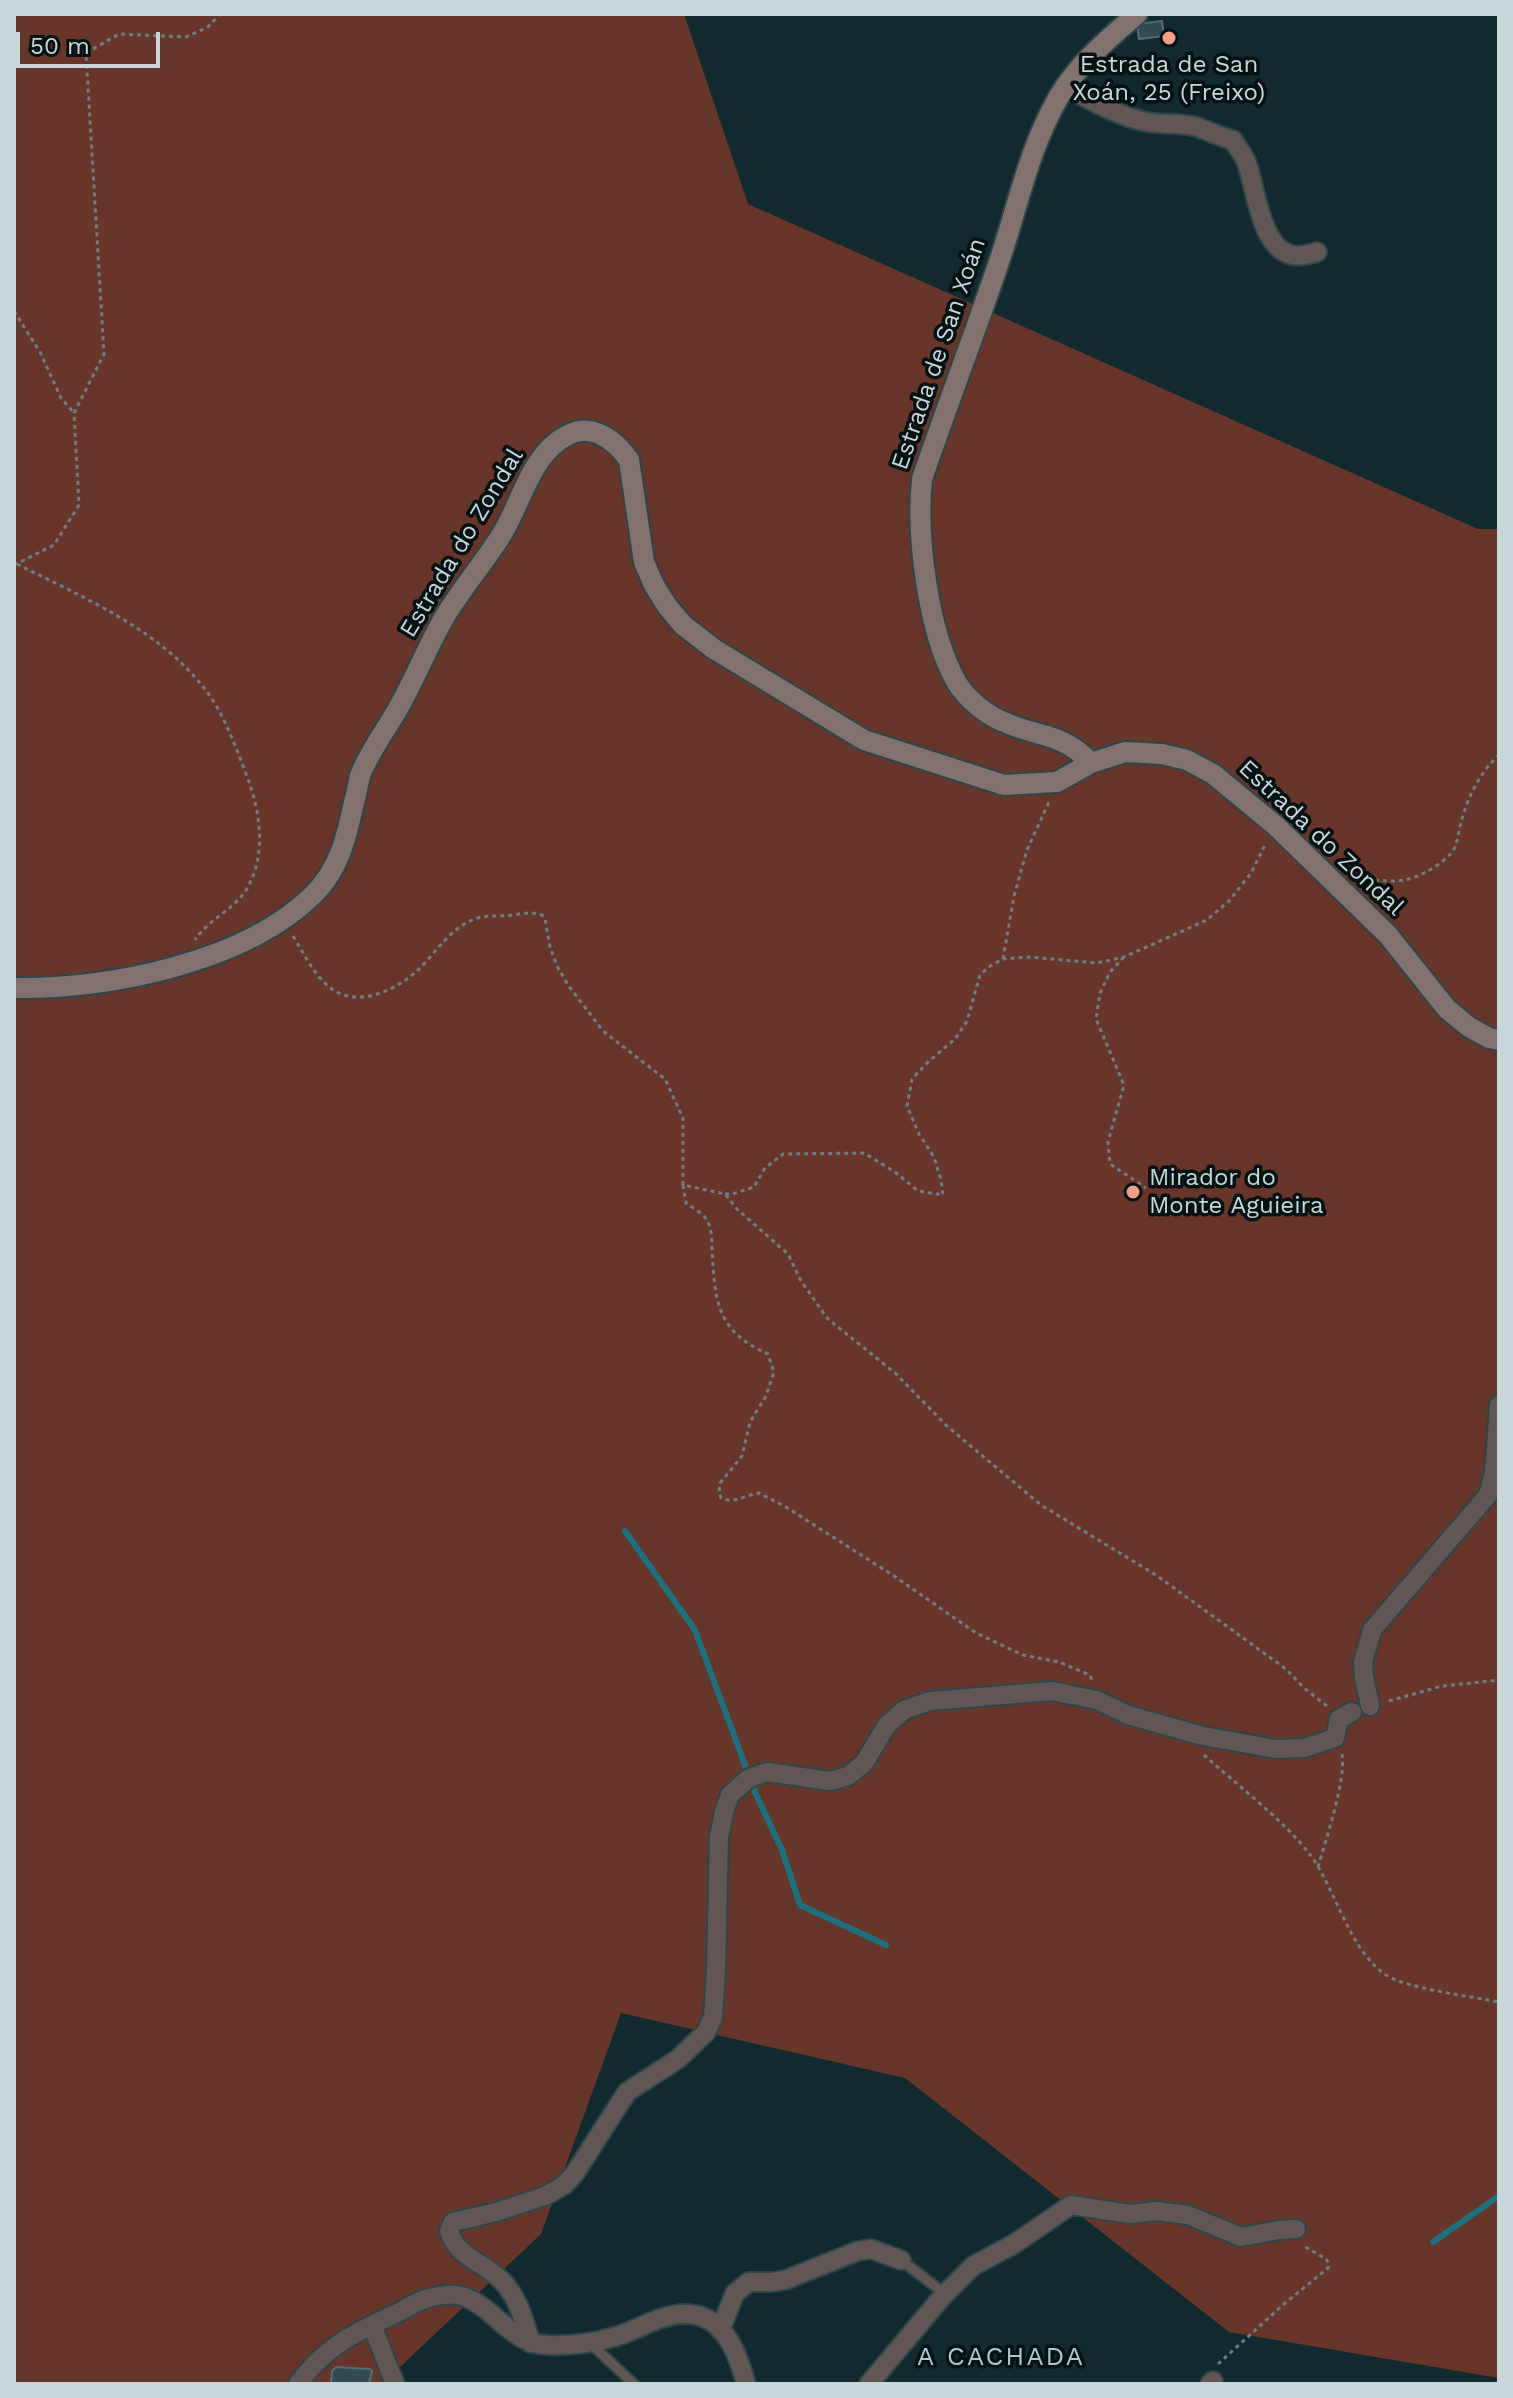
<!DOCTYPE html>
<meta charset="utf-8">
<style>
body{margin:0}
#map{position:relative;width:1513px;height:2398px;overflow:hidden;background:#102a30;font-family:"Work Sans",sans-serif}
canvas{display:block}
.frame{position:absolute;inset:0;border:16px solid #c7d6d9;pointer-events:none}
.scale{position:absolute;left:16px;top:32px;width:144px;height:36px;box-sizing:border-box;border:4px solid #c7d6d9;border-top:0;padding-left:10px;font-size:24px;line-height:28px;white-space:nowrap;color:#c7d6d9;-webkit-text-stroke:6px #061113;paint-order:stroke}
</style>
<div id="map">
<canvas width="1513" height="2398"></canvas>
<div class="frame"></div>
<div class="scale">50 m</div>
</div>
<script>
const ctx = document.querySelector('canvas').getContext('2d');
ctx.lineJoin = 'round';
function fillPath(path, color) { ctx.fillStyle = color; ctx.fill(path, 'evenodd'); }
function stroke(path, color, width, dash) { ctx.strokeStyle = color; ctx.lineWidth = width; ctx.lineCap = dash ? 'butt' : 'round'; ctx.setLineDash(dash || []); ctx.stroke(path); }
function label(font, color, halo, rows, align = 'center') {
  ctx.font = font + ' "Work Sans",sans-serif'; ctx.lineWidth = 7; ctx.setLineDash([]); ctx.textBaseline = 'middle'; ctx.strokeStyle = halo; ctx.fillStyle = color; for (const [text, x, y, turn = 0] of rows) {
    ctx.save(); ctx.translate(x, y); ctx.rotate((+turn || 0) * Math.PI / 180); ctx.textAlign = isNaN(turn) ? turn : align; if (halo) ctx.strokeText(text, 0, 0); ctx.fillText(text, 0, 0); ctx.restore();
  }
}
const green = new Path2D(`
 M14 14H684L748 204 1478 529H1499V2378L1229 2332 905 2078 621 2013 541 2234 382 2384H14Z`);
const stream = new Path2D(`
 M625 1531 695 1630 755 1792 782 1850 800 1905 886 1945
 M1433 2242 1499 2196`);
const building = new Path2D(`
 M1162 21 1164 36 1139 39 1137 24Z
 M336 2367 370 2369 372 2371 369 2384H331L332 2371Z`);
const path = new Path2D(`
 M14 311 40 352 61 398 74 413
 M17 564C86 599 164 631 210 696 227 721 237 751 248 779 260 812 266 852 249 885 237 909 209 918 195 940
 M14 565 54 545 79 505 74 413 104 354 86 53 119 34 186 37 208 27 220 14
 M1359 878C1393 882 1407 885 1436 866 1443 861 1450 856 1454 849 1458 840 1459 829 1462 819 1468 796 1482 770 1499 755
 M293 936C314 970 328 1006 374 995 389 991 405 982 417 971 434 955 447 932 470 921 483 914 497 917 512 915 523 914 530 911 542 915L545 919 550 947 557 966 568 985 603 1031 665 1079 683 1118V1185L725 1194 737 1209 788 1254 801 1281 828 1319 895 1373 947 1426 1041 1505 1156 1575 1286 1669 1304 1688 1327 1706
 M1124 957 1110 972 1100 993 1096 1019 1124 1085 1108 1142 1110 1164 1146 1188
 M1003 959 1014 896 1027 850 1049 802
 M683 1185 686 1203C692 1208 703 1213 706 1219 712 1227 712 1240 712 1250 715 1301 716 1331 768 1354L774 1372 766 1396 750 1422 742 1456 720 1483 719 1492 721 1498C734 1504 746 1495 759 1493L786 1507 894 1576 976 1633 1023 1655 1059 1662 1090 1675 1092 1681
 M725 1194 736 1193 754 1187 765 1168 783 1154 864 1153 895 1172 918 1191 943 1195 941 1180 934 1157 919 1134 907 1106 912 1079 928 1062 955 1039 967 1021 980 975 990 966 1003 959 1029 957 1097 963 1124 957 1207 920 1230 900 1251 873 1266 843
 M1389 1701 1442 1686 1499 1680
 M1204 1755C1236 1784 1286 1822 1311 1856 1336 1890 1349 1950 1386 1975 1408 1989 1470 1996 1499 2002
 M1318 1867C1326 1839 1346 1781 1342 1754
 M1218 2364 1284 2304 1328 2268 1329 2263 1326 2259 1302 2245`);
const lane = new Path2D(`
 M901 2260 945 2294
 M591 2344 634 2384`);
const street = new Path2D(`
 M1066 87C1092 101 1117 116 1147 122 1163 125 1182 122 1197 127 1209 131 1220 137 1233 140 1237 147 1243 154 1246 161 1256 187 1260 248 1292 255 1301 257 1309 254 1317 252
 M1370 1706 1364 1677 1363 1662 1372 1630 1488 1495 1494 1473 1499 1405
 M372 2325 395 2384
 M720 2330 735 2293 749 2282H772L785 2280 858 2251 871 2249 901 2260
 M531 2343C524 2322 519 2298 502 2281 484 2262 457 2258 449 2231L453 2222 496 2212 545 2196 564 2185 575 2173 627 2092 678 2059 706 2032 713 2018 716 1971 719 1837 724 1812 730 1795 749 1778 767 1772 830 1781 848 1776 864 1763 887 1725 904 1710 930 1701 1052 1691 1097 1700 1128 1715 1203 1736 1276 1749 1304 1748 1335 1738 1339 1719 1352 1712
 M298 2384C306 2373 316 2362 327 2353 348 2335 376 2323 401 2311 410 2306 419 2300 429 2298 439 2295 454 2293 465 2297 496 2309 511 2344 547 2345 569 2346 593 2343 614 2337 630 2333 644 2324 659 2319 714 2300 734 2338 746 2384
 M869 2384 942 2297 973 2266 1014 2244 1071 2205 1130 2214 1156 2211 1188 2215 1241 2237 1279 2230 1296 2229
 M1210 2384 1213 2381`);
const secondary = new Path2D(`
 M1091 763C1062 732 1039 738 1004 722 986 715 967 699 957 683 928 633 916 536 922 479 947 406 975 333 1000 259 1018 205 1029 149 1058 98 1078 64 1108 39 1137 14
 M14 988C108 989 244 963 313 895 339 870 347 836 354 802 357 793 358 782 361 773 371 749 388 727 400 705 416 676 428 646 444 618 461 589 484 563 502 534 522 502 531 453 568 435 592 422 616 441 629 460L644 562 654 585 667 606 683 625 714 649 864 740 1004 785 1057 782 1091 763 1125 752 1162 754 1187 760 1213 774 1276 826 1388 935 1447 1009 1469 1027 1489 1038 1499 1040`);
const markers = [
 [1169,38,8,"#f49e86"],
 [1133,1192,8,"#f49e86"]
];
const poiNames = [
 ["Estrada de San",1169,65],
 ["Xoán, 25 (Freixo)",1169,93],
 ["Mirador do",1149,1178,"left"],
 ["Monte Aguieira",1149,1206,"left"]
];
const streetNames = [
 ["Estrada de San Xoán",939,354,-71],
 ["Estrada do Zondal",462,543,-59],
 ["Estrada do Zondal",1321,838,43]
];
const neighbourhoodNames = [
 ["A CACHADA",1001,2357]
];
fillPath(green, '#683628');
stroke(stream, '#197180', 6);
fillPath(building, '#314c51');
stroke(building, '#526e74', 2);
stroke(lane, '#2d464b', 13);
stroke(street, '#2d464b', 22);
stroke(secondary, '#2d464b', 24);
stroke(path, '#6a7e83', 3, [4, 4]);
stroke(lane, '#615653', 9);
stroke(street, '#615653', 18);
stroke(secondary, '#82716c', 20);
for (const [x, y, r, color] of markers) { const dot = new Path2D(); dot.arc(x, y, r, 0, 2 * Math.PI); ctx.fillStyle = color; ctx.fill(dot); stroke(dot, '#061113', 3); }
label('24px', '#c7d6d9', '#061113', poiNames);
label('24px', '#c7d6d9', '#061113', streetNames);
ctx.letterSpacing = '2px';
label('26px', '#abc9cf', '#061113', neighbourhoodNames);
ctx.letterSpacing = '0px';
</script>
